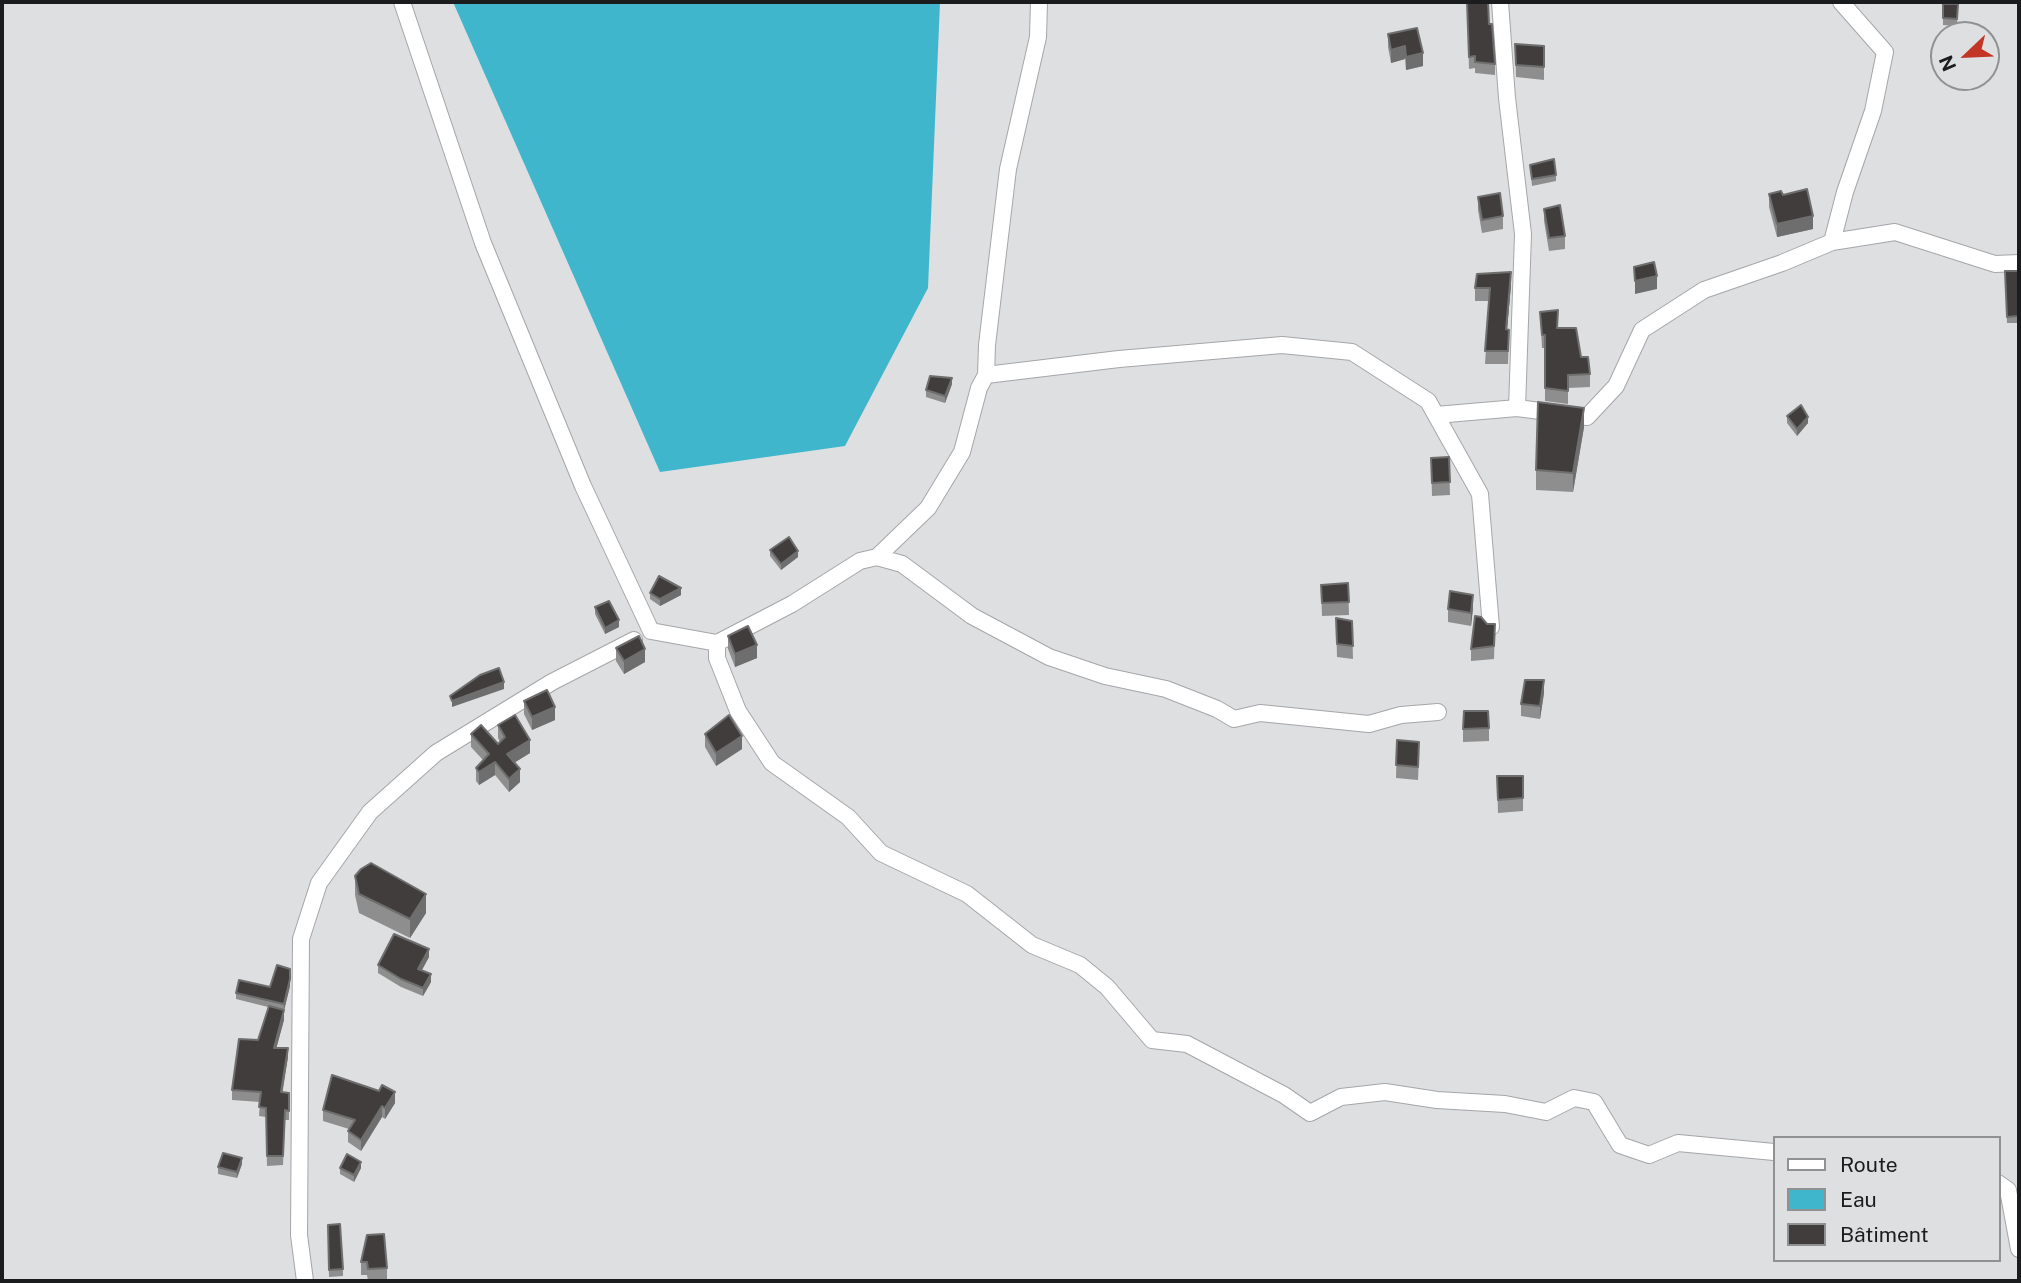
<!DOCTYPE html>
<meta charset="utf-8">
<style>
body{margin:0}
#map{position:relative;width:2021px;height:1283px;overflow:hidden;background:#dddfe1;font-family:"Public Sans",sans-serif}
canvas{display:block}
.frame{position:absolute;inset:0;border:4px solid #1b1c1d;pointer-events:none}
.legend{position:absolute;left:1773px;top:1136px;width:228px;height:126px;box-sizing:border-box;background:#dddfe1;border:2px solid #8f9193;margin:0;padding:9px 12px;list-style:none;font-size:21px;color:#1b1c1d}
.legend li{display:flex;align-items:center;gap:14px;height:35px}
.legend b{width:35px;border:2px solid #8f9193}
.north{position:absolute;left:1930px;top:21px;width:70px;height:70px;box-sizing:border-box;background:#dddfe1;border:2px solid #8f9193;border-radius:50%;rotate:247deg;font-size:19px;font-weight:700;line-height:28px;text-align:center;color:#1b1c1d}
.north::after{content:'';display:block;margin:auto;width:24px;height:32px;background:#c33626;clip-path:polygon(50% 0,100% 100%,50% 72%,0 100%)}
</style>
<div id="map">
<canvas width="2021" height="1283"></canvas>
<div class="frame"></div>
<ul class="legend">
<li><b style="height:9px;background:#fff"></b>Route</li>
<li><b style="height:19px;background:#3fb6cc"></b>Eau</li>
<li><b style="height:19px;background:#403d3c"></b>Bâtiment</li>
</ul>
<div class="north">N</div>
</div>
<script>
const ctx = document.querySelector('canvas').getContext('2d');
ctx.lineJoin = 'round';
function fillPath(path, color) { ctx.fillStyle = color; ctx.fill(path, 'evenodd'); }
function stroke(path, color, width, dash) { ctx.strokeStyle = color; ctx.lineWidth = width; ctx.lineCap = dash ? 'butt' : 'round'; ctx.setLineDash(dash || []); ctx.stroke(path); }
const water = new Path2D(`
 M453 2H940L928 288 845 446 660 472Z`);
const street = new Path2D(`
 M402 2 483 243 583 486 651 631 717 643 792 604 860 561 877 557 928 508 962 452 979 388 986 375 987 345 1008 169 1038 37 1039 2
 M1832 242 1895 232 1995 264 2019 263
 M986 375 1119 359 1282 345 1352 352 1428 401 1480 494 1491 627
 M1517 408 1587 417 1616 386 1642 330 1704 290 1782 263 1832 242 1845 192 1873 111 1885 52 1841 2
 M1436 415 1517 408 1523 234 1507 98 1500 2
 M877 557 902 564 972 616 1049 657 1105 676 1166 689 1217 709 1234 719 1260 713 1369 724 1401 715 1438 712
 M717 643V658L738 711 772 763 848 817 881 853 967 894 1032 945 1080 965 1107 987 1152 1040 1187 1044 1284 1095 1310 1113 1341 1097 1385 1092 1437 1100 1505 1104 1546 1112 1574 1098 1594 1102 1620 1145 1649 1155 1678 1143 1774 1152
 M1998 1183 2008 1190 2019 1249
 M305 1281 299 1235 301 939 319 883 370 812 436 753 552 682 634 640`);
const wall = new Path2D(`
 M1467 2 1489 24 1495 64V75L1475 73V68L1469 69Z
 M1943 4H1958L1957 26 1943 25Z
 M1388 34 1423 66 1406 70 1405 59 1391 63 1388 47Z
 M1515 44 1544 46V80L1516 77Z
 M1530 165 1556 175V181L1532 186Z
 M1769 194 1813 229 1777 237 1769 207Z
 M1478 197 1503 216V229L1482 233 1478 210Z
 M1544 209 1565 236V249L1549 251 1544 221Z
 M2005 271 2019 282V323H2007Z
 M1511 285 1507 329 1509 330 1508 364H1485L1489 301H1475V288Z
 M1540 312 1557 328 1581 357 1590 374V387L1568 388V404L1545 401V348H1542Z
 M952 384 945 403 926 397V390Z
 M1787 416 1808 423 1797 436 1787 423Z
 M1584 427 1573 492 1536 490V470Z
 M1449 457 1450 495 1432 496 1431 458Z
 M770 550 798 557 781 570 770 556Z
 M1348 583 1349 615 1322 616 1321 585Z
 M650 593 681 595 660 606 650 599Z
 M595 607 619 627 605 634 595 614Z
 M1473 608 1471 626 1448 622V609Z
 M1336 618 1352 621 1353 659 1337 657Z
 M1487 624H1495L1494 659 1471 661V649Z
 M728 636 757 658 735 667 728 649Z
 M616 648 645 662 624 674 616 661Z
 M1544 693 1540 719 1521 716V704Z
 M524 701 555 720 532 730 524 714Z
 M498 725 530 753 514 763 520 782 509 792 495 775 479 785 476 781V768L483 760 471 747V734L498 744 500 742 498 738Z
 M1489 728V741L1463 742V729Z
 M705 734 742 749 716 766 705 747Z
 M1397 740 1419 755 1418 780 1396 778Z
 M1497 776H1523V811L1498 813Z
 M355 876 426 913 410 938 359 913 355 895Z
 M429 957 422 970 431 982 423 996 401 987 378 973V965Z
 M290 969V986L284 1010V1020L276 1048 288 1057 282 1092 289 1093V1120H285L283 1165 267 1166 266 1117 259 1116 260 1102 232 1100V1090L258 1040 268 1007 236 999V993L270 987Z
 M395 1103 385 1119 382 1117 361 1151 348 1142V1131L349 1129 323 1121V1110Z
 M242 1164 237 1178 218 1174V1167Z
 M340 1168H361L354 1182 340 1174Z
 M328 1225 343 1269V1276L329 1277Z
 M367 1235 387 1268V1281H368L367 1275H361V1262Z`);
const shadedWall = new Path2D(`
 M1405 46V59L1391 63V50Z
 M1423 53V66L1406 70V57Z
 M1813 216V229L1777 237V224Z
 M1511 272V285L1506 342V329Z
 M1657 276V289L1635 294V281Z
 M952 378V384L945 403V396Z
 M1584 408V427L1573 492V473Z
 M1808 417V423L1797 436V429Z
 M798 551V557L781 570V564Z
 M681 588V595L660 606V599Z
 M1473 595V608L1471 626V613Z
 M619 620V627L605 634V628Z
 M757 645V658L735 667V654Z
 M645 649V662L624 674V661Z
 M1544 680V693L1540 719V706Z
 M504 682V689L452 707V701Z
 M555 707V720L532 730V717Z
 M742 736V749L716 766V753Z
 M530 740V753L507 767V754Z
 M495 762V775L479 785V772Z
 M520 769V782L509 792V779Z
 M426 894V913L410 938V919Z
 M429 949V957L418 977V969Z
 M431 974V982L423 996V988Z
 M290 979V986L284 1011V1004Z
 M284 1010V1020L274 1057V1048Z
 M288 1048V1057L281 1102V1092Z
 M395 1092V1103L385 1119V1108Z
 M382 1106V1117L361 1151V1140Z
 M242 1158V1164L237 1178V1172Z
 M361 1162V1168L354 1182V1175Z`);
const building = new Path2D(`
 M1467 2H1488L1489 24H1492L1495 64 1475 62V56L1469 57Z
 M1943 4H1958L1957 19 1943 18Z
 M1417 28 1423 53 1406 57 1405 46 1391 50 1388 34Z
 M1515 44 1544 46V67L1516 65Z
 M1554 159 1556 175 1532 179 1530 165Z
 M1807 189 1813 216 1777 224 1769 194 1781 191 1783 195Z
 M1500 193 1503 216 1482 220 1478 197Z
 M1560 205 1565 236 1549 238 1544 209Z
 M1654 262 1657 276 1635 281 1634 267Z
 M2005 271H2019V316L2007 317Z
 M1511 272 1506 329 1509 330 1508 351H1485L1490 288H1475L1477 274Z
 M1558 310 1557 328H1576L1581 357H1588L1590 374 1568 375V391L1545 388V335H1542L1540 312Z
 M930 376 952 378 945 396 926 390Z
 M1538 402 1584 408 1573 473 1536 470Z
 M1801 405 1808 417 1797 429 1787 416Z
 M1449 457 1450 482 1432 483 1431 458Z
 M789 537 798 551 781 564 770 550Z
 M659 576 681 588 660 599 650 593Z
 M1348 583 1349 602 1322 603 1321 585Z
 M1450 591 1473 595 1471 613 1448 609Z
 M609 601 619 620 605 628 595 607Z
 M1475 616 1481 617 1487 624H1495L1494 646 1471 649Z
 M1336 618 1352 621 1353 646 1337 644Z
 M748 626 757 645 735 654 728 636Z
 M639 636 645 649 624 661 616 648Z
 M499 668 504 682 452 701 450 696 480 675Z
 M1525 680H1544L1540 706 1521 704Z
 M547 690 555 707 532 717 524 701Z
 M1464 711H1488L1489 728 1463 729Z
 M515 715 530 740 507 754 520 769 509 779 495 762 479 772 476 768 489 754 471 734 481 725 498 744 505 737 498 725Z
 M729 715 742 736 716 753 705 734Z
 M1397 740 1419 742 1418 767 1396 765Z
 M1497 776H1523V798L1498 800Z
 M371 863 426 894 410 919 359 894 355 876 361 869Z
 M394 934 429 949 418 969 431 974 423 988 401 979 378 965Z
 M277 965 290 969V979L284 1004 236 993 239 980 270 987Z
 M269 1006 284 1010 274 1048H288L281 1092 289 1093V1111L285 1110 283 1156H267L266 1108 259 1107 261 1092 232 1090 239 1039 258 1040Z
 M332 1075 379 1091 382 1085 395 1092 385 1108 382 1106 361 1140 348 1131 355 1120 323 1110Z
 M223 1153 242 1158 237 1172 218 1167Z
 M347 1154 361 1162 354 1175 340 1168Z
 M340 1224 343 1269 329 1270 328 1225Z
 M384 1234 387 1268 368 1269 367 1262H361L367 1235Z`);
fillPath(water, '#3fb6cc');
stroke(street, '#a5a6a9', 18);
stroke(street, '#fff', 16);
fillPath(wall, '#8e8e8e');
fillPath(shadedWall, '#6f6e6e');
fillPath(building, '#403d3c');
stroke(building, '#6f6e6e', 2);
</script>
